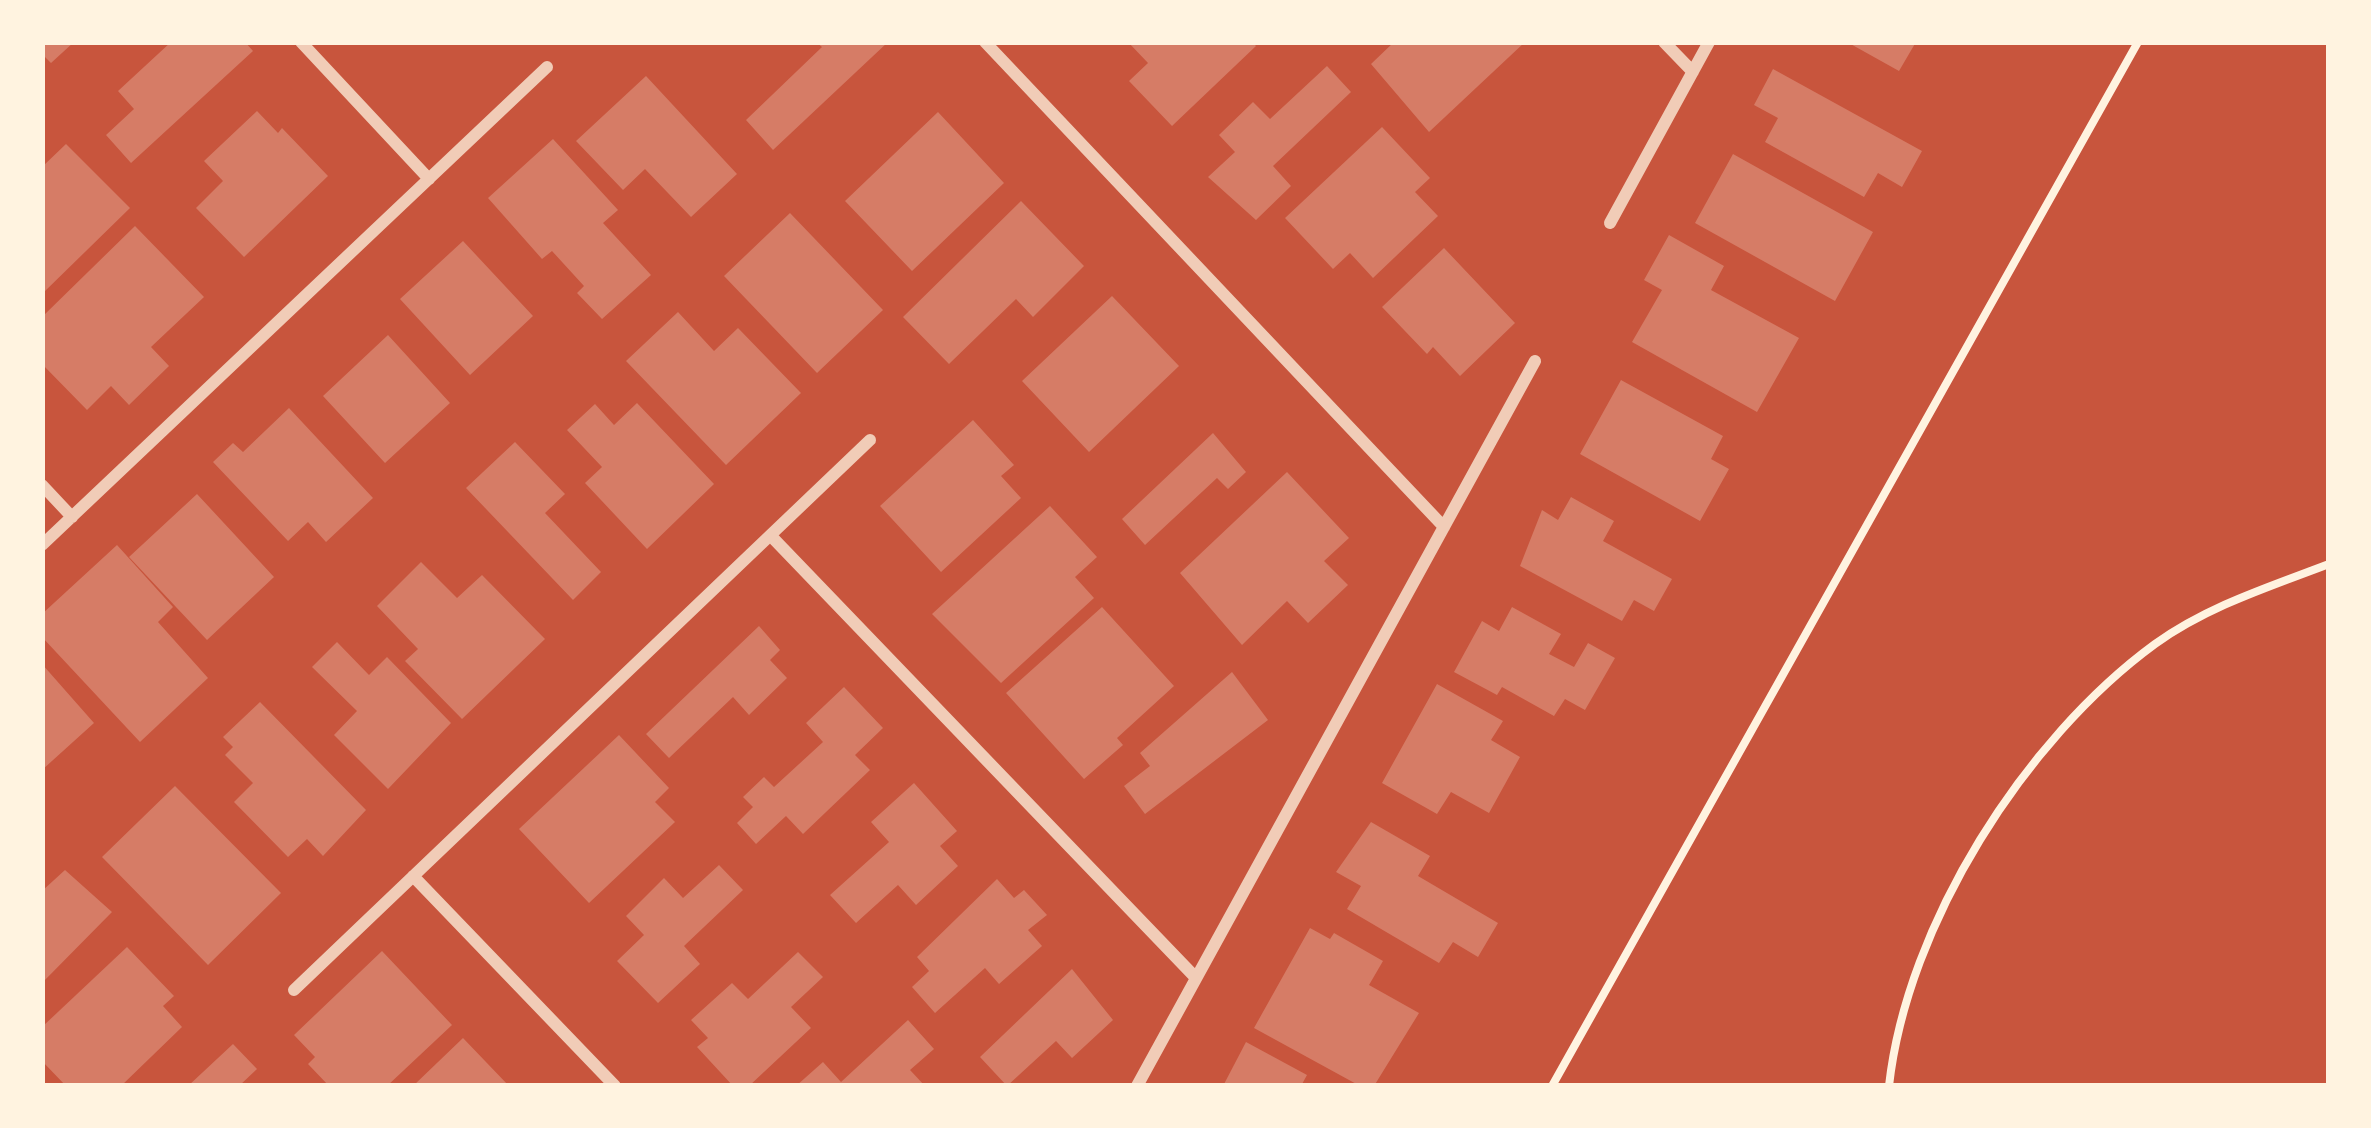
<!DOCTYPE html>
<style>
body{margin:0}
#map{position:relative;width:2371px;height:1128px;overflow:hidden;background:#c8553d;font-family:Quicksand,sans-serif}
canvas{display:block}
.frame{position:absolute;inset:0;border:45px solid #fff3e0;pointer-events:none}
</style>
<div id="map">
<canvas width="2371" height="1128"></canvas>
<div class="frame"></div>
</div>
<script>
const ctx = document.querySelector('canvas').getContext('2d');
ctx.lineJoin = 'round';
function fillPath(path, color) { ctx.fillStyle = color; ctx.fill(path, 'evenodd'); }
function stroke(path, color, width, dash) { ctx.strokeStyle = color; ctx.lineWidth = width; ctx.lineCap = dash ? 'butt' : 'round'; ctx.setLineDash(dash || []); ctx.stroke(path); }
const building = new Path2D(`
 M42 42H74L51 63 42 54Z
 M171 42H245L253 51 131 163 106 135 134 109 118 91Z
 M816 42H888L773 150 746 120 822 47Z
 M1128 42H1252L1256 46 1172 126 1129 81 1148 63Z
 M1394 42H1525L1429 132 1371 64Z
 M1847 42H1916L1899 71Z
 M1327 66 1351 92 1273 166 1291 186 1256 220 1208 177 1235 152 1219 135 1253 102 1270 119Z
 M1773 69 1922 151 1902 187 1878 173 1864 197 1765 142 1778 118 1754 105Z
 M646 76 737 174 691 217 645 169 623 190 576 141Z
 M257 111 278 133 282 128 328 176 244 257 196 208 223 181 204 161Z
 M938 112 1004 183 912 271 845 201Z
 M1382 127 1430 178 1415 192 1438 216 1373 278 1350 253 1333 269 1285 218Z
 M553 139 618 210 603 223 651 275 602 319 577 293 584 286 552 251 542 259 488 198Z
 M66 144 130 208 42 294V167Z
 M1733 154 1873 232 1835 301 1695 223Z
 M1021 201 1084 266 1033 317 1016 299 949 364 903 317Z
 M790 213 883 310 817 373 724 276Z
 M135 226 204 297 151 347 169 366 129 405 111 386 87 410 42 364V317Z
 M1669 235 1724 266 1711 290 1799 338 1757 412 1632 342 1662 290 1644 280Z
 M463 241 533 316 470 375 400 299Z
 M1444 248 1515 323 1460 376 1433 347 1427 354 1382 307Z
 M1112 296 1179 366 1089 452 1022 381Z
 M678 312 714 351 738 328 801 393 726 465 626 361Z
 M388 335 450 403 385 463 323 396Z
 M1621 380 1723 436 1711 459 1729 469 1700 521 1580 454Z
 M637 403 714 484 647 549 585 483 602 467 567 430 595 404 614 425Z
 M289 408 373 498 326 542 308 522 288 541 213 462 233 443 243 452Z
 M973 420 1014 465 1001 476 1021 498 941 572 880 506Z
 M1213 433 1246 472 1228 489 1217 478 1145 545 1122 519Z
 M515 442 565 494 545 513 601 572 573 600 466 488Z
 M1287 472 1349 538 1324 561 1348 585 1308 623 1287 601 1242 645 1180 573Z
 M197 494 274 577 207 640 129 557Z
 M1571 497 1614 521 1603 541 1672 579 1654 611 1634 600 1622 621 1520 566 1542 510 1558 520Z
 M1050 506 1097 557 1075 577 1094 598 1001 683 932 614Z
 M117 545 173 607 158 622 208 678 140 742 42 637V614Z
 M421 562 457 598 482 575 545 639 462 719 405 661 418 649 377 606Z
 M1102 607 1174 686 1117 738 1123 745 1084 779 1006 693Z
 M1512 607 1561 634 1549 654 1574 667 1588 643 1615 658 1585 710 1565 699 1554 716 1502 687 1497 695 1454 672 1482 621 1499 631Z
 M759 626 780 650 770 660 787 678 749 715 733 697 669 758 646 734Z
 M337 642 369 675 387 657 451 723 388 789 334 735 357 711 312 667Z
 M42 664 94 723 42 770Z
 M1232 672 1268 720 1145 814 1124 786 1150 766 1140 753Z
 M1437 684 1503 721 1491 740 1520 757 1489 813 1451 792 1437 814 1382 783Z
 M844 687 883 728 855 755 870 770 803 834 786 816 756 844 737 823 753 807 743 797 764 777 774 787 823 742 806 723Z
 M260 702 366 810 323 856 307 839 288 857 234 802 253 783 225 755 233 747 223 737Z
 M619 735 669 788 655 802 675 822 589 903 519 829Z
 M914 783 957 831 940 846 958 866 916 905 898 885 856 923 830 895 889 842 871 822Z
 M175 786 281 893 208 965 102 857Z
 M1371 822 1430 856 1418 876 1498 923 1478 957 1453 942 1439 963 1347 909 1361 886 1336 872Z
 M719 865 743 890 684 946 700 964 658 1003 617 961 644 935 626 916 664 878 683 898Z
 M65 870 112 912 42 983V891Z
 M997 879 1014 898 1024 890 1047 915 1028 930 1042 946 999 984 985 968 935 1013 912 987 929 971 917 957Z
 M1310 928 1330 939 1334 933 1383 961 1369 985 1419 1013 1374 1086H1360L1254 1028Z
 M127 947 174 996 163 1006 182 1027 121 1086H66L42 1061V1027Z
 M382 951 452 1025 387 1086H329L308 1064 315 1057 294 1035Z
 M798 952 823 977 791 1007 811 1028 749 1086H733L697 1047 708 1038 691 1020 732 983 748 999Z
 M1072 969 1113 1020 1072 1058 1056 1041 1007 1086 980 1057Z
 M908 1020 934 1049 910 1070 925 1086H796L823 1062 841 1082Z
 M463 1038 509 1086H413Z
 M1246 1042 1307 1075 1301 1086H1223Z
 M233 1044 257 1069 239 1086H188Z`);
const path = new Path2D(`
 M1552 1086 2138 42
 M1889 1086C1907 924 2025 739 2155 644 2208 606 2269 587 2329 564`);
const minor = new Path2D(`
 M301 42 429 179
 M985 42 1444 527
 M1664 42 1693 72
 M1610 223 1709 42
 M42 485 72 517
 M771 536 1196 978
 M42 545 547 67
 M413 876 615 1086
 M294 990 870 440
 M1137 1086 1535 361`);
fillPath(building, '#d67c66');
stroke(path, '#fff3e0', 8);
stroke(minor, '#f1ccb7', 12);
</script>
